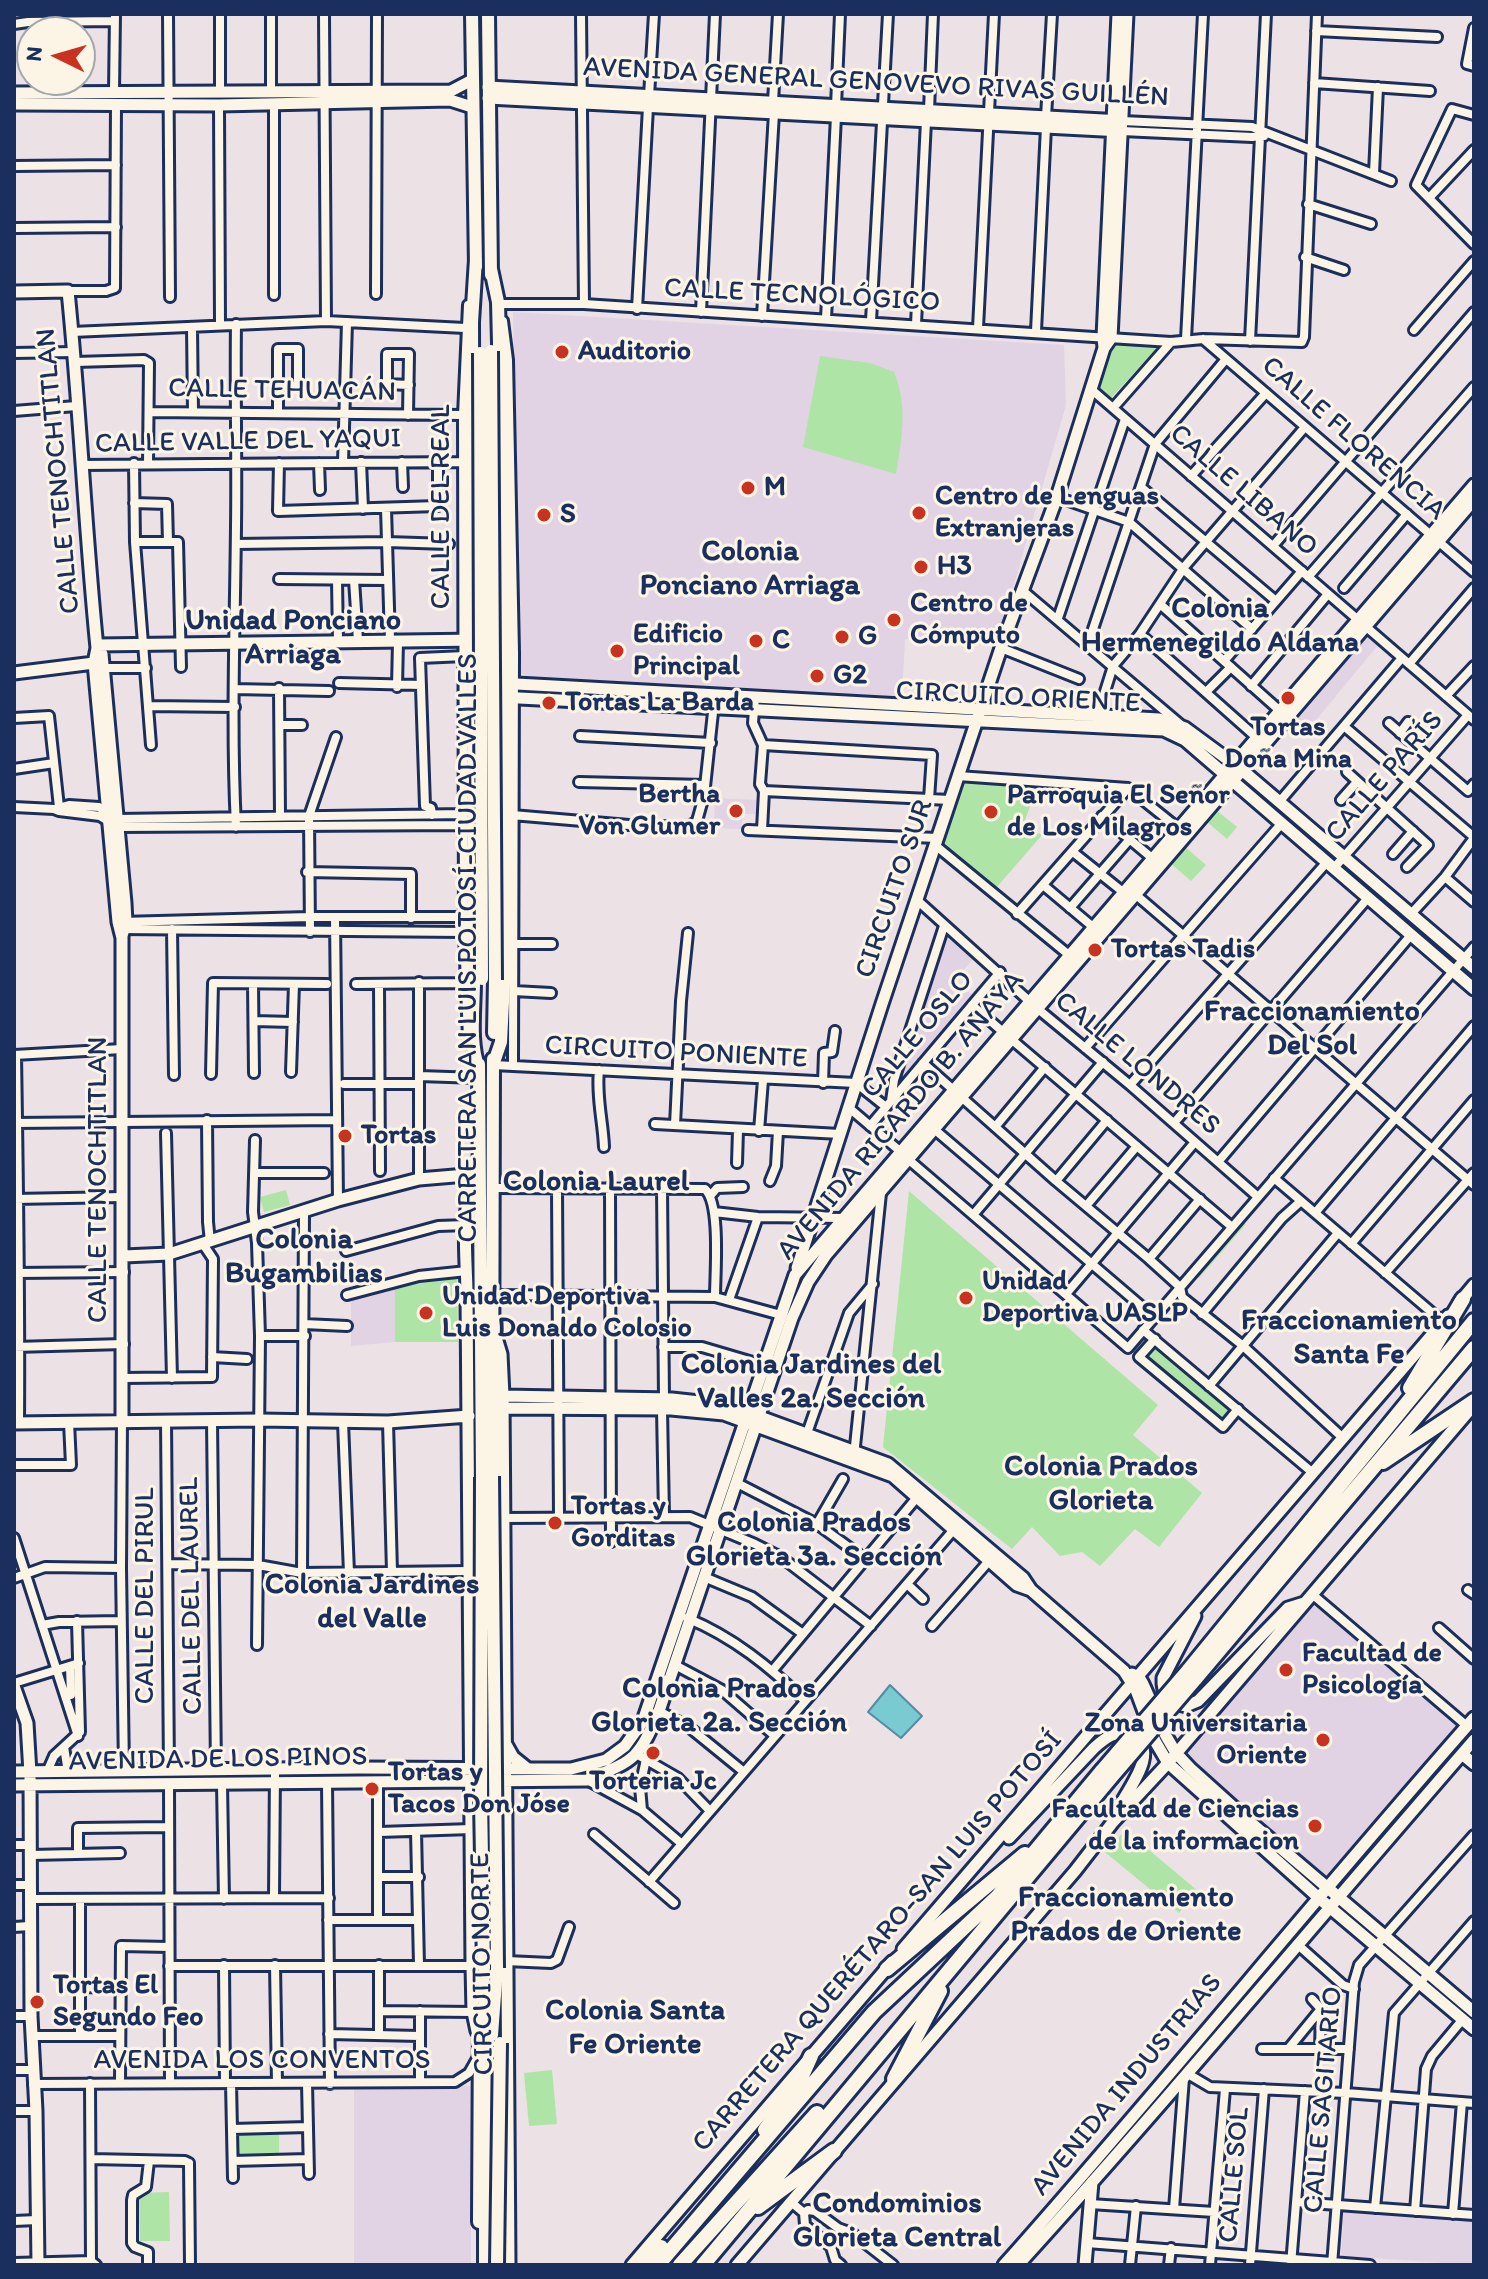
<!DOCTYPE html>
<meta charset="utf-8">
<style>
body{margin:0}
#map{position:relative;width:1488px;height:2279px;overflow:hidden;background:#ece1e4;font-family:Itim,sans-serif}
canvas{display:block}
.frame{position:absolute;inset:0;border:16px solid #1b2f5e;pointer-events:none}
.north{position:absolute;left:16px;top:16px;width:80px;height:80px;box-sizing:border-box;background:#fcf5e5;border:2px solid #a2a6af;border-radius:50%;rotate:275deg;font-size:22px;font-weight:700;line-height:32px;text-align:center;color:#1b2f5e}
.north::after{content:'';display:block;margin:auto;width:28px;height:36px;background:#c8321e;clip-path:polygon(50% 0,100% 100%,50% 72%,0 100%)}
</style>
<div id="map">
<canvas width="1488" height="2279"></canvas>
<div class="frame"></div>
<div class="north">N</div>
</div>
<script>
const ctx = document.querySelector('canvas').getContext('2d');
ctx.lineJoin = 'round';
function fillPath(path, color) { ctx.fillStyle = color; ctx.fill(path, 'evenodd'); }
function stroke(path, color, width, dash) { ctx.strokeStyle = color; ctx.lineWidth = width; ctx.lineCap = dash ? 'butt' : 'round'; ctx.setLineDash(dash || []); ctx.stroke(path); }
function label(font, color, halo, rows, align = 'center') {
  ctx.font = font + ' Itim,sans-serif'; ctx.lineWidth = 6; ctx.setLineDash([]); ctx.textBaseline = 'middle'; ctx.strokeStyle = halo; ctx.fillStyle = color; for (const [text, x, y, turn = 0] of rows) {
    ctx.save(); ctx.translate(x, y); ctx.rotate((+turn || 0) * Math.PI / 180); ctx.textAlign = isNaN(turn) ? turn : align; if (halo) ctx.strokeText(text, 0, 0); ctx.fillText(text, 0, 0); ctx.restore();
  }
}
const built = new Path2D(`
 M513 312 1064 345 1066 405 997 643 905 639 902 697 527 677 519 671Z
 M1366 633 1379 644 1306 732 1294 721Z
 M715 798 758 800 757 814H743L741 829 714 828Z
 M946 929 974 958 954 981 973 995 900 1083Z
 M395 1285V1342L351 1346V1298Z
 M1315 1604 1460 1727 1327 1880 1207 1776 1186 1754Z
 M471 2086V2265H354V2087Z
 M1344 2206 1474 2218V2265L1341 2256Z`);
const green = new Path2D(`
 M1111 344 1158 347 1110 399 1096 387Z
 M820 356 870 363 894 372C908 406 902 439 896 474L803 447Z
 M1244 772 1474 969V984L1237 781Z
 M960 783 1037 786 1021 832 1043 834 996 888 941 841Z
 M1216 810 1237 827 1227 839 1206 821Z
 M1183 845 1206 865 1191 881 1169 862Z
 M286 1190 290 1205 264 1212 260 1197Z
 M909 1191 1158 1405 1133 1435 1202 1493 1159 1547 1135 1529 1100 1566 1082 1552 1060 1556 1032 1527 1012 1549 883 1447Z
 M1241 1219 1246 1224 1199 1278 1193 1273Z
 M457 1277 458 1342H395V1285Z
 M1155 1344 1233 1410 1223 1422 1145 1356Z
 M1125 1830 1198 1891 1179 1913 1106 1853Z
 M552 2070 557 2124 529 2126 524 2073Z
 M235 2133H279V2155L235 2156Z
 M169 2192 170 2241H140L139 2193Z`);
const water = new Path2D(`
 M890 1685 922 1716 901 1738 868 1712Z`);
const street = new Path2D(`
 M168 14 170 297
 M220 14V92
 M324 14 326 321
 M581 14 584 304
 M14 24 28 22 115 21
 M1474 28 1467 64 1474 66
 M1316 31 1437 37
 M1314 83 1430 91
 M271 91V14
 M114 92 115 14
 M649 96 654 14
 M773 102 778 14
 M219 105 220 324
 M836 106 840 14
 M929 110 933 14
 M1474 115 1452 109 1416 185 1474 244
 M1046 117 1052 14
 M1122 121 1252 127 1391 181
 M1122 131 1252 137 1264 136
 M14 166 116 165
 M1374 173 1378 87
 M1430 197 1474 150
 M1308 204 1371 224
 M14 228 116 227
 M1305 257 1344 270
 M68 291H106L115 288 116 104
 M376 294 377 14
 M274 295V104
 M498 304H584L1171 342 1203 339 1302 342 1304 337 1317 14
 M468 305 463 415 464 932 468 1039
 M637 309 648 107
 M701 312 715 14
 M762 316 774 113
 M826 319 836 116
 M503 321 508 360 514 652 513 1066
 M871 321 888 14
 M236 324C235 391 237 459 236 526 235 626 231 727 236 827
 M916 324 926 121
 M192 327 193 412
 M978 328 994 14
 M1414 330 1474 261
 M1036 331 1046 127
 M72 332 326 321 465 328
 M1186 339 1203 14
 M1203 339 1474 572
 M1250 341 1266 14
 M14 353 74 352
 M75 362 144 360 149 363 148 464
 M278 386H298V349H278V412
 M1092 390 1474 720
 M1113 408 1171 342
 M14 411 76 406
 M149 412 463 415
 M408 415 409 354H387V384L409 385
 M361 462 363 509
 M402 462 403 487
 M134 463 135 542 151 745
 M279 463 278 511 438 506V462
 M319 463 320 490
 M343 463 347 322
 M81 465 464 462
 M1191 476 1266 393
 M1141 487 1276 601
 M1057 497 1129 522 1252 629
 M134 503 167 504 168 542
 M386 508 390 641
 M135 542H178L181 667
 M236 544 387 542 449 544
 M1273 546 1474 312
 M1308 577 1474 387
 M279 579 388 580
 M337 580 338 641
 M354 580 358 641
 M1344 588 1407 514
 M1022 590 1180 724
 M1160 604 1279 710
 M1058 618 1125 419
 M1140 634 1256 737
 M1088 644 1155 444 1226 359
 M1001 648 1079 679
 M1224 661 1302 571
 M1409 664 1474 588
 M103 668H146
 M339 683 421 685
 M1251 686 1328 594
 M397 687 398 641
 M279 688 280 816
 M234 689 329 691
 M1206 692 1231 667
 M1446 696 1474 666
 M755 697 753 723 763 745 760 784 764 791 762 830
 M148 706 235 707
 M1097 717 1113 666 1140 634 1185 566 1305 427
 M14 718 49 716 59 807
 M1389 723 1468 791 1474 784
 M281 725H302
 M1345 727 1474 837
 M1400 733 1408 722
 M580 736 711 743
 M763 745 932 755 929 799
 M14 769 54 763
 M1347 772 1428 845 1407 867
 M958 776 1128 788 1178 828
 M579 782 705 785
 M764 791 950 800
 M1341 800 1357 782
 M1280 801 1402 658
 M14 807 54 809 59 811 100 816 118 827 464 825
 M54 809 69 805 99 807 117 819 464 814
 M432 815 431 808 425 806 420 658 465 656
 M512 815 629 825 688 827 697 821 704 796 714 703
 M1102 816 1152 858
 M748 830 937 838
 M935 845 1069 955
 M1073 852 1123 892 1135 894 1474 1185
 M1393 854 1413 831
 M1334 868 1468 715
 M307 872 411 874V918
 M1445 877 1474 902
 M1043 885 1093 927
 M917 900 1038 1009 1130 1085 1258 1197
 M1070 908 1130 839
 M1017 914 1128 788
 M1411 914 1445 877 1474 838
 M335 918 338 1200
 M121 922 309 917H464
 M120 929 464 932
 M172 929 174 1075
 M310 932 309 816 336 737
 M514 944H552
 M419 982V1179
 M253 984 254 1073
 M356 984 464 983
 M379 984 380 1171
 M514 991 551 993
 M972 1005 1003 1032
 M254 1021 293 1022
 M1011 1039 1232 1227
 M1085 1048 1282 823
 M14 1055 122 1049
 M16 1055C18 1178 20 1300 19 1423
 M923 1063 1056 1181 1149 1259 1180 1287 1182 1297 1242 1345 1343 1438
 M493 1065 856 1083 886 1107
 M599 1070C596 1097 603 1121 604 1147
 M291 1072 294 984
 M211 1074 213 983 327 984
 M419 1076 479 1078
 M823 1083 824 1053 832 1052 835 1031
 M344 1084H419
 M1130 1085 1327 862
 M891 1101 894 1080 944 926
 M848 1107 901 1152
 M207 1120 208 1222 210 1242
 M14 1123 337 1120
 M1174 1123 1368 898
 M655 1124 840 1134
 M675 1125 681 1001 688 933
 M870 1126 1000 972
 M995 1127 1045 1067
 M934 1129 1154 1317
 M759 1131 763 1080
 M166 1133 172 1378
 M255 1140 253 1212 257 1243 260 1336 257 1645
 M909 1160 1128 1348 1474 947
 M1218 1162 1411 935
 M737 1163 738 1130
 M256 1173H324
 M1274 1178 1443 1322
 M770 1181 776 1166 778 1131
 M1056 1181 1107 1120
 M610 1187 611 1542
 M493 1188 705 1189C721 1204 715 1274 715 1297
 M557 1188 559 1517
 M662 1188 664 1399
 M711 1195 717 1188 743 1187
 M14 1199 123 1197
 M1086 1206 1137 1146
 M714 1212 758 1217 843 1218
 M1315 1213 1474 1026
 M973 1215 1103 1062
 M1351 1244 1474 1100
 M346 1251 438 1226 467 1225
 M1149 1259 1200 1199
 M15 1273 124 1272
 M1385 1273 1474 1173
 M1066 1294 1195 1142
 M347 1295 419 1276 467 1271
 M493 1295 715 1297 781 1315
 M729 1300 758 1217
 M1202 1314 1282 1218 1301 1201
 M304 1324 347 1326
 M1143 1330 1313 1473
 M260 1336H305
 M1155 1339 1139 1357 1223 1427 1238 1409
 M14 1347 124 1344
 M663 1347H702L763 1365
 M212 1357 247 1359
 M124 1378 212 1377 213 1259 203 1244
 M1209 1386 1338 1233
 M662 1409 664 1516
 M122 1421 121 1568 124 1770
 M166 1421 169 1771
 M212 1421 216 1770
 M343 1422 349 1573
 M388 1422 392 1572
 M805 1439 849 1313 873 1284
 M854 1456 881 1193
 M14 1465H71L69 1422
 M737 1483 817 1524 865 1559
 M503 1518 690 1517 755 1544 781 1557 871 1626
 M817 1524 843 1479
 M14 1538 78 1736
 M168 1564 258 1565 302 1573 469 1571
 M302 1573 304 1212
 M704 1577 752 1597 803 1634
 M14 1578 45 1567 121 1568
 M907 1584 923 1599
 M1468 1590 1474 1594
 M1312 1594 1467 1726
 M687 1618C733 1637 770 1667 805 1701
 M42 1625 59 1622 121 1621
 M932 1626 989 1561
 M1439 1628 1474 1659
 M675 1665 722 1690 775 1736
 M70 1666 71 1695
 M773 1670 919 1495
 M14 1683 79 1663
 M659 1711 690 1728 744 1772
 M64 1747 68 1772
 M638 1755 678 1778 710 1811
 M47 1772 54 1756 80 1732 77 1621
 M587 1780 642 1810 682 1844
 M327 1782 330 2084
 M222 1784 224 1899
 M169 1785 170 2083
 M642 1810 640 1787 646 1759
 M416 1831 419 1965
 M379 1832 472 1829
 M594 1834 674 1903
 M14 1845H31
 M78 1853V1828L169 1827
 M31 1855 120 1853
 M378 1877H419
 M649 1882 957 1526
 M14 1885H30
 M274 1897 275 1769
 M30 1899 329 1898
 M80 1900V2035
 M378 1919V1782
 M328 1920H418
 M14 1927 30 1926
 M1297 1944 1343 1985 1354 1989
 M506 1961 551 1963 557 1960 569 1927
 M224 1965 225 2083
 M275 1965 277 2083
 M169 1966H472
 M80 1987 120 1988
 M1312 1999 1321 2009
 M379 2011 473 2012
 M420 2011V2082
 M14 2016H31
 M329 2034 420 2036
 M379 2035V1965
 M32 2036H120
 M1289 2048 1321 2009 1320 2050
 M1262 2049H1349
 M14 2070H32
 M1188 2074 1210 2087 1346 2093 1474 2103
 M120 2082 121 1946 169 1947
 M90 2083 91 2261
 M231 2083 233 2178
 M307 2083 309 2174
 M33 2084 455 2082 469 2073 478 2057
 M14 2111H36
 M232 2129 308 2127
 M91 2159 185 2161 189 2163
 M233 2161 308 2159
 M189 2163 190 2265
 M791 2202 804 2213 808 2210 815 2211 838 2228 852 2233 893 2265
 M1297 2202 1474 2215
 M1090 2204 1214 2212
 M1375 2208 1394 2013 1474 1921
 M1174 2209 1184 2078
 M1415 2211 1426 2069 1432 2056 1463 2019
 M804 2213 805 2225 831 2247 835 2260 841 2265
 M1453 2214 1462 2102
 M14 2221 37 2220
 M1087 2243 1370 2265
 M14 2263 91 2261 96 2265
 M148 2265V2252L135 2247 132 2243V2200L133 2195 146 2187 149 2161
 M1130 2265 1136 2206
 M1169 2265 1171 2248
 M1210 2265 1225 2089
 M1250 2265 1264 2089
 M1291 2265 1305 2091
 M1332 2265 1354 1982 1359 1965 1474 1835`);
const secondary = new Path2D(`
 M488 87 1122 121
 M14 93 451 91 472 80
 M488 98 1122 131
 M14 104 219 105 450 100 472 107
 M14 292 68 291C80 410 85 529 97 648L94 663 118 922 122 938V1421
 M1104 348 1103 337 1118 14
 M97 645 480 640
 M97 648 102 654 125 903 126 922 122 936
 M14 673 94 663 100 666
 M498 683 1159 719 1185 728 1242 770 1474 968
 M499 697 1164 730 1185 740 1474 989
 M124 1256 169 1254 338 1200 419 1179 478 1174
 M797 1268 882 1004 1001 648 1057 497 1104 348 1111 338 1127 14
 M1459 1303 1474 1285
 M494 1331 501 1354 503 1396 509 2265
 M503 1396 672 1399 727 1405 888 1464 1023 1578 1031 1590 1124 1671 1136 1690 1155 1741 1168 1763 1320 1899 1474 2029
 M503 1408 671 1409 724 1414 893 1476 1017 1585 1031 1590
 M14 1423 259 1420 388 1422 469 1416
 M1195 1616 1163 1678C1162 1695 1170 1703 1186 1706L1198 1701 1288 1608 1304 1603
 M1132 1674 1139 1677 1143 1684 1166 1736 1176 1753 1190 1768 1250 1822 1474 2012
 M14 1686 27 1723 30 1773 31 2016 36 2111 38 2265
 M473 1745 491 1748 504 1741 513 1757 528 1769
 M1462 1754 1474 1764
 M14 1772 358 1768 571 1769 606 1760 625 1746 643 1721 795 1275 1474 485
 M14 1785 587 1780C635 1760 638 1760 659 1711L792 1318 808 1282 826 1255 1474 500
 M1009 1838 1094 1748C1105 1738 1117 1728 1132 1736 1164 1752 1121 1796 1114 1818
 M903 1949 1448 1316
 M477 2031 473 2012 472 1966 467 1295C467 1259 459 1205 478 1174
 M632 2265 892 1962
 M737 2265 1075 1871 1113 1822 1168 1763 1474 1405
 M1004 2265C1164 2085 1315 1898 1474 1718
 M1018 2265C1174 2093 1322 1915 1474 1740
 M1085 2265 1092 2182`);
const primary = new Path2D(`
 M472 14 476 267
 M488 14 491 275
 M476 259 472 322 474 981C474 1009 469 1043 479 1069
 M491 269 498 302 505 589V962L501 1042 493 1065
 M494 1033 495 980
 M479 1064 482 1477
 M492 1476 493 1059
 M492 2035 497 1968
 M479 2222 480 2016`);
const highway = new Path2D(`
 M1410 1388 1463 1299
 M1383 1462 1474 1401
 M1188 1671 1474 1321
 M1195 1679 1474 1348
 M887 1969 1025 1854
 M483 1982 486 2010V2265
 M894 2079 940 1991
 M765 2130 802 2076 811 2056
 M758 2207 834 2151
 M646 2265 661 2247
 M658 2265 874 2012 998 1896 1102 1771
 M680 2265 817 2113
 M703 2265 1111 1777`);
const primaryBridge = new Path2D(`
 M491 351 495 980
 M480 353 482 979
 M492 1476 497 1968
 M482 1477 481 1802 484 1968
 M497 2265 500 2043`);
const highwayBridge = new Path2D(`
 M1102 1771 1188 1671
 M1111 1777 1195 1679`);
const markers = [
 [562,352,8,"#c8321e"],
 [748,488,8,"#c8321e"],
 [919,513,8,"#c8321e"],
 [544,515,8,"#c8321e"],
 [921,567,8,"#c8321e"],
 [894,620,8,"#c8321e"],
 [842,637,8,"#c8321e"],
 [756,641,8,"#c8321e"],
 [617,651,8,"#c8321e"],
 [817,676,8,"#c8321e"],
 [1288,698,8,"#c8321e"],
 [549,703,8,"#c8321e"],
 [736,811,8,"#c8321e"],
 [991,812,8,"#c8321e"],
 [1095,950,8,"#c8321e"],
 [345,1136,8,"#c8321e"],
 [966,1298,8,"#c8321e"],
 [426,1313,8,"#c8321e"],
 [555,1523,8,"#c8321e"],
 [1286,1670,8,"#c8321e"],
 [1323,1740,8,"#c8321e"],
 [653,1753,8,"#c8321e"],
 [372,1789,8,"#c8321e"],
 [1315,1826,8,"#c8321e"],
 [37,2002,8,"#c8321e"]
];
const streetNames = [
 ["AVENIDA GENERAL GENOVEVO RIVAS GUILLÉN",876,83,3],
 ["CALLE TECNOLÓGICO",802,296,3],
 ["CALLE TEHUACÁN",282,391,1],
 ["CALLE FLORENCIA",1353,439,41],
 ["CALLE VALLE DEL YAQUI",248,442,-1],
 ["CALLE TENOCHTITLAN",59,471,-95],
 ["CALLE LIBANO",1243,491,41],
 ["CALLE DEL REAL",442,507,-90],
 ["CIRCUITO ORIENTE",1018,698,3],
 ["CALLE PARÍS",1385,777,-49],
 ["CIRCUITO SUR",895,889,-71],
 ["CARRETERA SAN LUIS POTOSÍ-CIUDAD VALLES",469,948,-90],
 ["CALLE OSLO",918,1035,-50],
 ["CIRCUITO PONIENTE",676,1053,3],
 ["CALLE LONDRES",1137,1064,40],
 ["AVENIDA RICARDO B. ANAYA",901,1116,-50],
 ["CALLE TENOCHTITLAN",99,1180,-90],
 ["CALLE DEL PIRUL",146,1596,-90],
 ["CALLE DEL LAUREL",192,1596,-91],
 ["AVENIDA DE LOS PINOS",218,1760,-1],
 ["CARRETERA QUERÉTARO-SAN LUIS POTOSÍ",878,1942,-49],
 ["CIRCUITO NORTE",483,1964,-91],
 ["AVENIDA LOS CONVENTOS",262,2061],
 ["AVENIDA INDUSTRIAS",1127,2085,-50],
 ["CALLE SAGITARIO",1324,2100,-85],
 ["CALLE SOL",1235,2175,-85]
];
const poiNames = [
 ["Auditorio",578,352],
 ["M",764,488],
 ["Centro de Lenguas",935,497],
 ["Extranjeras",935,529],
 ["S",560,515],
 ["H3",937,567],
 ["Centro de",910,604],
 ["Cómputo",910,636],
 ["Edificio",633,635],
 ["Principal",633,667],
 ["G",858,637],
 ["C",772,641],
 ["G2",833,676],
 ["Tortas La Barda",565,703],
 ["Tortas",1288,728,"center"],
 ["Doña Mina",1288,760,"center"],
 ["Bertha",720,795,"right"],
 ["Von Glumer",720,827,"right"],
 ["Parroquia El Señor",1007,796],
 ["de Los Milagros",1007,828],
 ["Tortas Tadis",1111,950],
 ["Tortas",361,1136],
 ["Unidad",982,1282],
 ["Deportiva UASLP",982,1314],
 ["Unidad Deportiva",442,1297],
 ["Luis Donaldo Colosio",442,1329],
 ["Tortas y",571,1507],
 ["Gorditas",571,1539],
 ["Facultad de",1302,1654],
 ["Psicología",1302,1686],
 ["Zona Universitaria",1307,1724,"right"],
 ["Oriente",1307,1756,"right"],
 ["Tortas y",388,1773],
 ["Tacos Don Jóse",388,1805],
 ["Torteria Jc",653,1782,"center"],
 ["Facultad de Ciencias",1299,1810,"right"],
 ["de la informacion",1299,1842,"right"],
 ["Tortas El",53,1986],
 ["Segundo Feo",53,2018]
];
const neighbourhoodNames = [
 ["Colonia",750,552],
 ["Ponciano Arriaga",750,586],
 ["Colonia",1220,609],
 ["Hermenegildo Aldana",1220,643],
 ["Unidad Ponciano",293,621],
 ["Arriaga",293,655],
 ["Fraccionamiento",1312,1012],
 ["Del Sol",1312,1046],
 ["Colonia Laurel",596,1182],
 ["Colonia",304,1240],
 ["Bugambilias",304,1274],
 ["Fraccionamiento",1349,1321],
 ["Santa Fe",1349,1355],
 ["Colonia Jardines del",811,1365],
 ["Valles 2a. Sección",811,1399],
 ["Colonia Prados",1101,1467],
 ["Glorieta",1101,1501],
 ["Colonia Prados",814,1523],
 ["Glorieta 3a. Sección",814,1557],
 ["Colonia Jardines",372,1585],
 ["del Valle",372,1619],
 ["Colonia Prados",719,1689],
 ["Glorieta 2a. Sección",719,1723],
 ["Fraccionamiento",1126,1898],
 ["Prados de Oriente",1126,1932],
 ["Colonia Santa",635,2011],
 ["Fe Oriente",635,2045],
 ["Condominios",897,2204],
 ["Glorieta Central",897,2238]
];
fillPath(built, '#e1d3e3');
fillPath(green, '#afe4a7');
fillPath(water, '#79cad1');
stroke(water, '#538ca3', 2);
stroke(street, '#1b2f5e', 14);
stroke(secondary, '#1b2f5e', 17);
stroke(primary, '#1b2f5e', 18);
stroke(highway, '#1b2f5e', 20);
stroke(street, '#fcf5e5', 8);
stroke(secondary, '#fcf5e5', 11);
stroke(primary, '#fcf5e5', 12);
stroke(highway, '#fcf5e5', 14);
stroke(primaryBridge, '#1b2f5e', 18, []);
stroke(highwayBridge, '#1b2f5e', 20, []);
stroke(primaryBridge, '#fcf5e5', 12);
stroke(highwayBridge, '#fcf5e5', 14);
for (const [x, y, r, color] of markers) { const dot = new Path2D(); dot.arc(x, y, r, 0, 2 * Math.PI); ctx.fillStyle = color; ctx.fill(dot); stroke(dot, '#fcf5e5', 3); }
label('28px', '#1b2f5e', '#fcf5e5', streetNames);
label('bold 28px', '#1b2f5e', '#fcf5e5', poiNames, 'left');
label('bold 30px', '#1b2f5e', '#fcf5e5', neighbourhoodNames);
</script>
